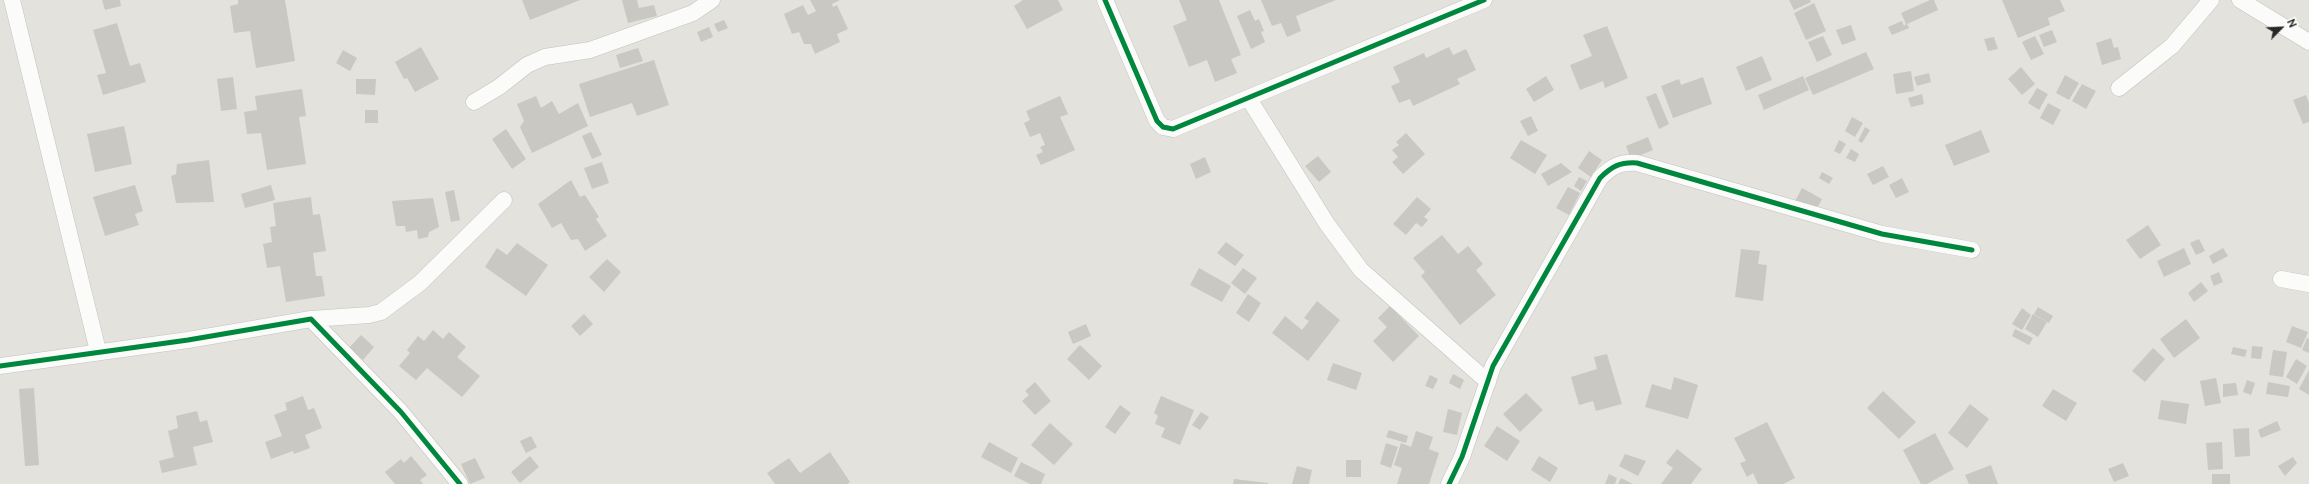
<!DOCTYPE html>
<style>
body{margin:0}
#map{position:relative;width:2309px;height:484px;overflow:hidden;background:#e4e2dc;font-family:Ubuntu,sans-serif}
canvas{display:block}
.north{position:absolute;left:2261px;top:8px;width:40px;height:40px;-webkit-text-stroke:3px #fff;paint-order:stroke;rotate:66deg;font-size:11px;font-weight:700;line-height:16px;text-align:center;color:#272727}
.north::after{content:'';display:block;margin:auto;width:14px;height:18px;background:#272727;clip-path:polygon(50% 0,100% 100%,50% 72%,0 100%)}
</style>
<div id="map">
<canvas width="2309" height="484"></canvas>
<div class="north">N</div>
</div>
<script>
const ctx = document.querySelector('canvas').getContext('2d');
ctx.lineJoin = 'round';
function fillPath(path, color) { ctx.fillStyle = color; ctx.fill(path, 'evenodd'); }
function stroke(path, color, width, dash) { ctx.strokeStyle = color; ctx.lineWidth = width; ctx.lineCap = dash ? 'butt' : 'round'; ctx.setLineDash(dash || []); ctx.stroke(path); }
const building = new Path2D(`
 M102 0H120L121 6 105 10Z
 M238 0H285L295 61 256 68 250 31 234 33 230 6 238 4Z
 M522 0H580L530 20Z
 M622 0H637L639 8 654 5 657 16 628 23Z
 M810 0H840L832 4 833 7 837 5 848 29 837 34 840 42 815 54 811 44H804L799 32 792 34 784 14 803 5 808 15 816 11Z
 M1023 0H1058L1063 10 1027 29 1014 6Z
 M1179 0H1219L1241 55 1231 59 1237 73 1215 82 1207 60 1189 67 1173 26 1187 20Z
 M1261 0H1336L1296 16 1301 31 1287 37 1281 23 1272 26Z
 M1789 0H1810L1811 2 1794 10Z
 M1930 0H1934L1938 10 1907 24 1909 28 1892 35 1888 27 1902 21 1904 26 1906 24 1901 13Z
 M2002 0H2060L2065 11 2048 18 2050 25 2018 38Z
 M1814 3 1826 31 1806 40 1794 13Z
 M1250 10 1255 21 1259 19 1264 31 1261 32 1265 42 1251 49 1237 16Z
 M724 20 728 28 718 32 714 24Z
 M117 23 130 66 140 63 146 82 103 95 97 75 106 73 93 30Z
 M1851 25 1856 40 1842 45 1836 30Z
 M1607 26 1628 78 1605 88 1603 81 1580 90 1570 65 1592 56 1583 35Z
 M709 27 713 37 701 42 697 32Z
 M2052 30 2057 42 2044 47 2039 35Z
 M1823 36 1832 55 1817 62 1808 42Z
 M2035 36 2044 54 2031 60 2022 42Z
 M1994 37 1998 49 1988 51 1984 39Z
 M2111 38 2114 48 2118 47 2121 59 2102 65 2096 43Z
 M421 47 439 79 415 92 407 78 404 79 395 62Z
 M1449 47 1453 55 1466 49 1476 70 1457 79 1460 84 1413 106 1410 99 1399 103 1391 86 1400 82 1393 67 1424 53 1426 58Z
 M638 48 643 61 620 68 616 55Z
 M343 50 357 58 350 71 336 63Z
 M1866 52 1874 69 1813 95 1805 78Z
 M1762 56 1772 80 1746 91 1736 67Z
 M654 60 669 105 637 116 632 103 590 117 579 84Z
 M2021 67 2035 84 2022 95 2008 79Z
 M1911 71 1914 91 1896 94 1893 74Z
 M1929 73 1931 82 1917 86 1914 77Z
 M2065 75 2079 83 2069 100 2056 93Z
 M1546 76 1554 90 1534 102 1526 89Z
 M1803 76 1809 90 1764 110 1758 95Z
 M233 77 237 109 221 111 217 79Z
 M1703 77 1712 104 1673 118 1661 86 1679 79 1681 85Z
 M356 79H376L375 95 356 94Z
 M2082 84 2096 91 2086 109 2072 101Z
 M2037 88 2048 94 2039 110 2028 103Z
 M302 89 306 116 299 117 306 164 267 170 261 133 247 134 244 112 257 110 255 96Z
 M1656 93 1669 124 1659 129 1646 97Z
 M1922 94 1924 104 1911 107 1908 98Z
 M2306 95 2309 103V122L2303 124 2293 100Z
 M536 96 541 108 552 101 559 114 578 103 588 126 532 153 520 127 524 121 517 104Z
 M1060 96 1068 114 1060 117 1075 150 1041 165 1036 155 1043 152 1040 147 1045 145 1040 133 1030 137 1024 123 1030 120 1026 111Z
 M2048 103 2061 110 2053 125 2040 118Z
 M365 110H378V123H365Z
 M1531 116 1538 131 1528 136 1520 121Z
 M1852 117 1863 123 1855 137 1845 131Z
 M124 126 132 164 95 172 87 134Z
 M1865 127 1870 130 1862 143 1858 141Z
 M506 129 526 159 512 169 492 139Z
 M1981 130 1990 152 1954 166 1945 145Z
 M591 132 602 155 592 159 582 136Z
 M1406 133 1425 154 1403 174 1392 162 1398 157 1392 150 1399 145 1396 142Z
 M1648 137 1653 150 1631 159 1626 146Z
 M1521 140 1547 155 1535 174 1510 158Z
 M1839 140 1846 144 1840 154 1834 151Z
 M1851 149 1859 154 1855 162 1846 158Z
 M1589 151 1602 160 1591 177 1578 168Z
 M1318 156 1331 172 1319 182 1305 166Z
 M1205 157 1211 172 1196 179 1190 164Z
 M209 160 214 202 176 203 171 176 176 174 177 164Z
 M602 162 609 183 592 189 584 168Z
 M1561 163 1572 172 1548 186 1541 174Z
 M1883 166 1889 177 1873 185 1867 174Z
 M1822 172 1833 178 1829 184 1819 178Z
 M1579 177 1587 181 1581 191 1574 186Z
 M1902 178 1909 192 1896 198 1889 185Z
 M571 180 580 197 585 195 599 217 596 219 607 236 585 251 578 239 571 240 561 223 552 228 538 204Z
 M135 185 143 211 135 214 139 225 105 236 93 197Z
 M271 185 275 200 245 208 241 194Z
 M1568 187 1580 193 1569 215 1556 208Z
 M1802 188 1822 199 1814 214 1794 203Z
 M454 190 460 220 451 222 445 192Z
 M311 197 313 215 320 214 326 251 313 253 316 276H322L325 296 286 302 280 266 267 268 263 244 272 242 270 227 276 226 273 203Z
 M1417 197 1431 209 1424 217 1428 220 1422 227 1416 223 1406 235 1393 224Z
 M433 198 439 227 429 232 428 237 418 239 417 230 406 232 405 226H396L392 201Z
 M2148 225 2161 245 2140 259 2126 240Z
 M1442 235 1458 254 1468 246 1483 264 1476 270 1496 295 1460 325 1421 276 1425 272 1413 258Z
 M2199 239 2205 251 2196 255 2190 243Z
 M1226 242 1244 255 1235 266 1217 253Z
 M517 243 548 265 526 296 485 267 497 248 507 255Z
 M2184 248 2191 264 2164 277 2157 261Z
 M2223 248 2228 256 2213 264 2209 256Z
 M1741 249 1760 251 1758 264 1767 265 1763 301 1735 297Z
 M607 259 621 272 604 292 589 277Z
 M1199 268 1231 286 1222 302 1190 285Z
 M1243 268 1257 278 1245 294 1231 283Z
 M2219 272 2223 282 2214 286 2210 276Z
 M2201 282 2208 291 2194 302 2188 293Z
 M1248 294 1261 303 1249 322 1236 313Z
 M1317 301 1340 320 1308 361 1272 333 1285 316 1302 330 1309 321 1304 318Z
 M1390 306 1419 336 1393 362 1373 341 1387 327 1378 318Z
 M2038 307 2053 316 2049 323 2034 314Z
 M2022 308 2031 315 2022 330 2012 324Z
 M584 314 593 324 580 336 571 326Z
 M2033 314 2047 322 2038 337 2025 329Z
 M2186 319 2200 338 2174 358 2160 339Z
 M1086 324 1091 336 1073 344 1068 332Z
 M2292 326 2308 332 2301 348 2286 342Z
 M2015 329 2033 338 2029 345 2012 336Z
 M433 330 443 339 449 332 466 347 457 357 480 376 462 397 427 368 416 380 399 366 410 353 407 350 418 336 424 341Z
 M361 335 374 347 363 360 349 348Z
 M2307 338 2309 339V353L2302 350Z
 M1080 345 1102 366 1089 380 1067 359Z
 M2252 346 2263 347 2261 359 2251 358Z
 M2233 347 2247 350 2245 357 2231 354Z
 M2153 348 2165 359 2145 382 2132 371Z
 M2273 350 2287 352 2283 377 2269 375Z
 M1607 354 1622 404 1596 411 1593 401 1579 405 1571 377 1597 369 1594 357Z
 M2296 359 2307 366 2297 384 2286 377Z
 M1333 363 1362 373 1356 390 1327 380Z
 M2309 370V395L2299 389Z
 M1453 374 1464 380 1460 389 1449 383Z
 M1430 375 1438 379 1433 389 1425 386Z
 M1674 377 1698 385 1688 419 1645 407 1652 384 1671 390Z
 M2216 378 2221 403 2205 406 2200 381Z
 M2247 380 2255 383 2251 395 2243 392Z
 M1035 382 1051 401 1035 415 1022 401 1029 395 1025 391Z
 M2268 382 2290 386 2288 397 2266 394Z
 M2236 383 2238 395 2223 397V384Z
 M34 388 39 465 25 466 19 389Z
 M2053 389 2077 403 2066 421 2042 406Z
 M1883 391 1916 422 1899 439 1867 408Z
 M1526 393 1543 410 1520 432 1503 414Z
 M303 396 308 410 314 408 322 428 305 435 310 448 294 454 293 451 271 459 265 442 282 436 274 415 287 410 285 403Z
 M1161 396 1194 410 1180 445 1161 437 1165 428 1155 424 1158 416 1154 413Z
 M2161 400 2189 404 2186 424 2158 419Z
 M1970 404 1989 419 1967 448 1948 433Z
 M1120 405 1131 413 1115 434 1105 427Z
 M1448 409 1462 413 1457 435 1443 432Z
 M197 411 200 422 207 420 213 442 193 447 197 465 162 473 159 461 174 457 168 431 178 428 176 416Z
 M1201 412 1209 417 1200 430 1192 425Z
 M2277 421 2281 430 2261 438 2258 430Z
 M1767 422 1795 478 1783 484H1758L1753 473 1747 477 1740 463 1746 461 1734 438Z
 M1050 423 1073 444 1054 465 1031 445Z
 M1497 426 1520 441 1507 461 1484 446Z
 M2249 428 2250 456 2235 457 2233 429Z
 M1389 430 1408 436 1406 443 1386 437Z
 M1416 431 1433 437 1429 449 1439 453 1429 484H1397L1402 468 1394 465 1401 443 1411 447Z
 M1935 433 1954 469 1927 484H1921L1903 450Z
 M531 436 537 447 526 453 520 441Z
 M989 442 1018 458 1011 473 981 457Z
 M2222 442 2223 469 2208 470 2206 443Z
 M1386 443 1398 447 1391 468 1380 464Z
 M1677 449 1702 469 1691 484H1661L1673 468 1666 463Z
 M830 452 850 482 847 484H775L767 473 789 458 800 473Z
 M1625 454 1646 461 1638 476 1619 466Z
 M411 456 427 475 420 480 423 484H395L385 472 401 459 404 463Z
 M530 456 539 467 520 483 511 472Z
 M1539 456 1558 468 1550 482 1531 470Z
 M2293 457 2297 463 2285 476 2278 466Z
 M475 458 485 478 470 484 461 464Z
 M1346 460H1361V477H1346Z
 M1021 462 1045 474 1041 484H1030L1014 476Z
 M2123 463 2129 476 2114 482 2108 469Z
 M1991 465 1998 484H1969L1965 475Z
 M1297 466 1312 470 1309 484H1292Z
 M1609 474 1617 478 1615 484H1605Z
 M2212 474H2230V484H2212Z
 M1621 478 1633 484H1618Z
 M1234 479 1268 483V484H1233Z`);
const street = new Path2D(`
 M12 0 98 351
 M1105 0 1157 121 1163 127 1173 129 1484 0
 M2240 0 2309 42
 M2119 88 2172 46 2211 0
 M1249 99 1327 224 1361 270 1488 382
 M474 102 499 87 527 65 545 57 590 50 693 13 712 0
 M2281 279 2309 284
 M311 319 369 315 381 312 420 283 504 200
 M0 366 188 340 311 319 401 412 460 484
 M1449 484 1462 457 1493 366 1600 178C1612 166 1620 162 1637 163L1882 234 1972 250`);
const cycleway = new Path2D(`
 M1105 0 1157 121 1163 127 1173 129 1484 0
 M0 366 188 340 311 319 401 412 460 484
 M1449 484 1462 457 1493 366 1600 178C1612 166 1620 162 1637 163L1882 234 1972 250`);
fillPath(building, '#c9c8c3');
stroke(street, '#c2c1c1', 17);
stroke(street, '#fbfbfa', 16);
stroke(cycleway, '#00873e', 5);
</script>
